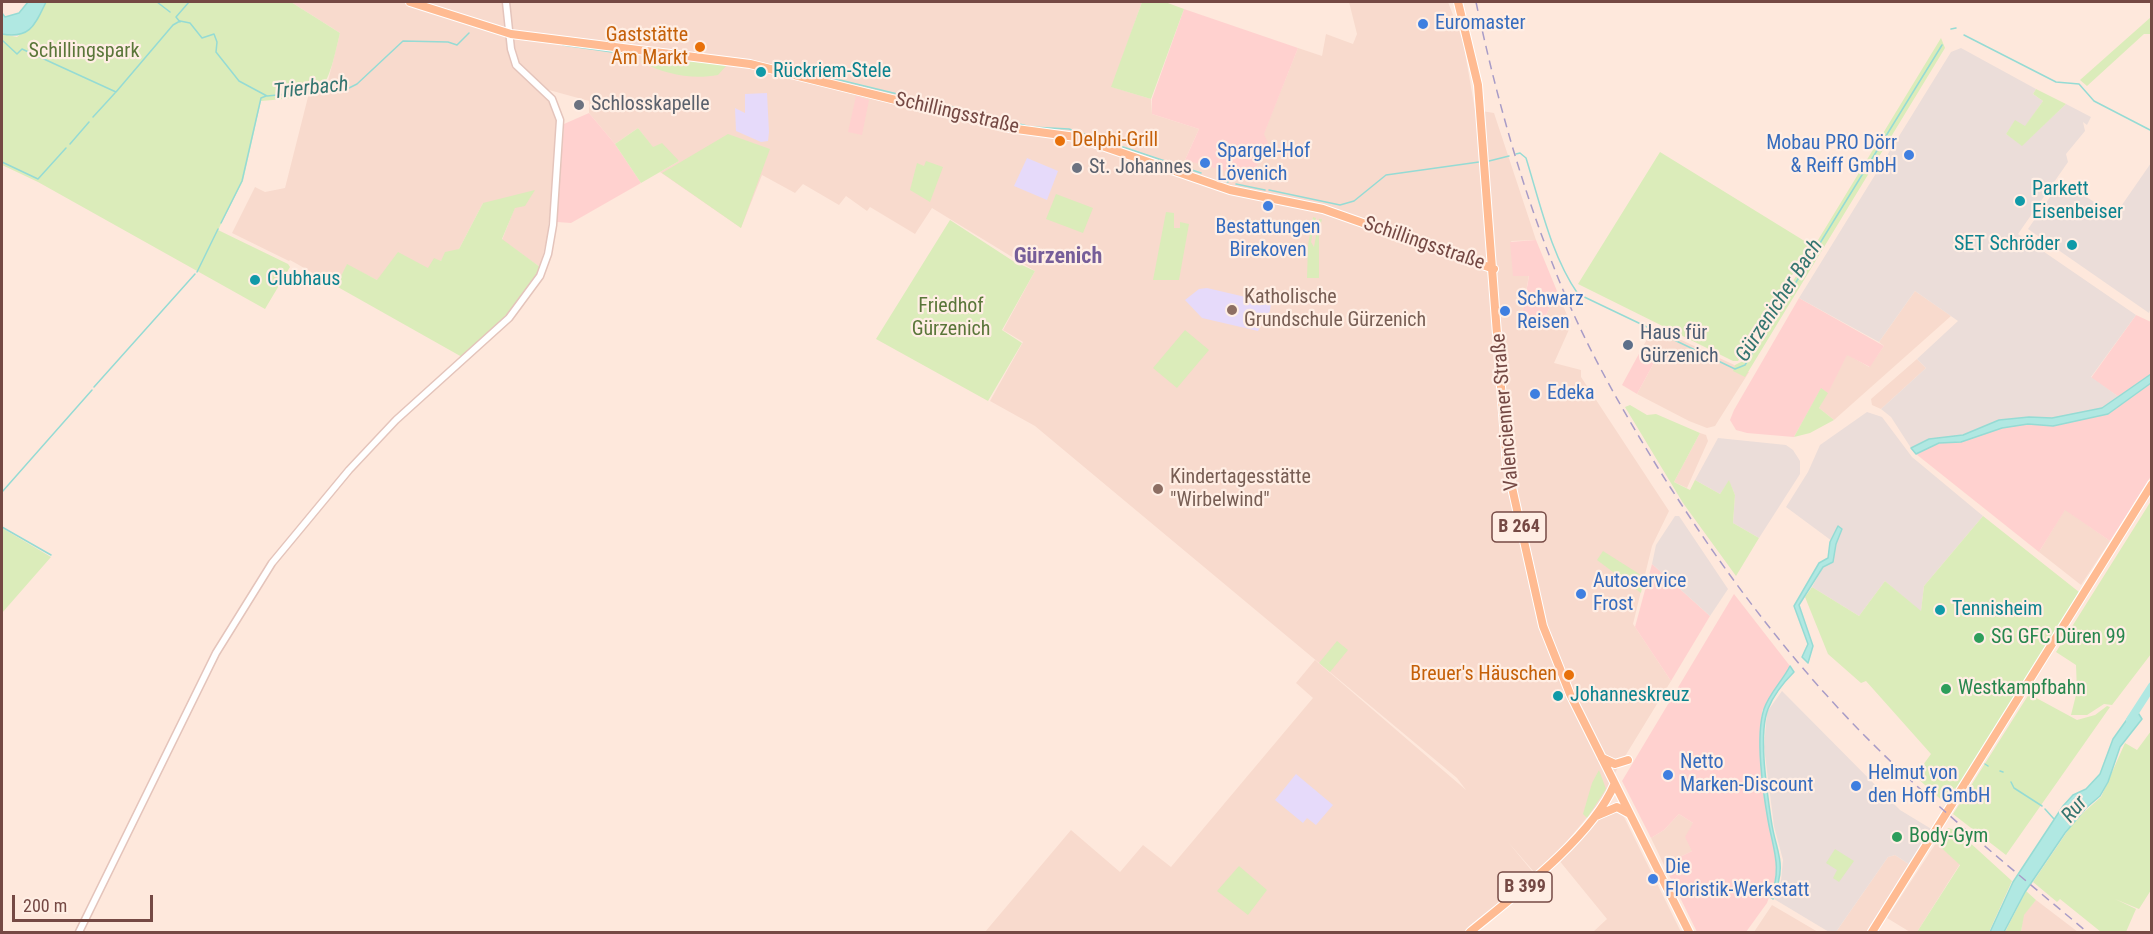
<!DOCTYPE html>
<meta charset="utf-8">
<style>
body{margin:0}
#map{position:relative;width:2153px;height:934px;overflow:hidden;background:#fee8dc;font-family:"Roboto Condensed",sans-serif}
canvas{display:block}
.frame{position:absolute;inset:0;border:3px solid #754944;pointer-events:none}
.scale{position:absolute;left:12px;top:895px;width:141px;height:27px;box-sizing:border-box;border:3px solid #754944;border-top:0;padding-left:8px;font-size:18px;line-height:21px;white-space:nowrap;color:#754944;-webkit-text-stroke:4px #ffeee4;paint-order:stroke}
</style>
<div id="map">
<canvas width="2153" height="934"></canvas>
<div class="frame"></div>
<div class="scale">200 m</div>
</div>
<script>
const ctx = document.querySelector('canvas').getContext('2d');
ctx.lineJoin = 'round';
function fillPath(path, color) { ctx.fillStyle = color; ctx.fill(path, 'evenodd'); }
function stroke(path, color, width, dash) { ctx.strokeStyle = color; ctx.lineWidth = width; ctx.lineCap = dash ? 'butt' : 'round'; ctx.setLineDash(dash || []); ctx.stroke(path); }
function label(font, color, halo, rows, align = 'center') {
  ctx.font = font + ' "Roboto Condensed",sans-serif'; ctx.lineWidth = 4.5; ctx.setLineDash([]); ctx.textBaseline = 'middle'; ctx.strokeStyle = halo; ctx.fillStyle = color; for (const [text, x, y, turn = 0] of rows) {
    ctx.save(); ctx.translate(x, y); ctx.rotate((+turn || 0) * Math.PI / 180); ctx.textAlign = isNaN(turn) ? turn : align; if (halo) ctx.strokeText(text, 0, 0); ctx.fillText(text, 0, 0); ctx.restore();
  }
}
const residential = new Path2D(`
 M291 2H1142L1112 87 1151 99 1152 114 1199 129 1185 160 1263 135 1298 48 1322 56 1326 34 1353 44 1357 34 1349 2H1448L1463 41 1475 110 1494 113 1536 240 1511 241 1529 275 1521 320 1535 319 1543 322 1557 291 1571 325 1554 363 1581 370V377L1669 511 1652 546 1633 624 1671 681 1616 771 1603 798 1559 851 1535 873 1508 842 1536 876 1467 932H985L1071 830 1120 872 1143 845 1171 867 1313 698 1296 683 1315 660 1466 790 1457 778 1035 426 990 401 1023 342 1003 330 1035 271 932 208 915 234 870 207 867 211 846 196 839 205 803 184 795 193 762 175 741 228 660 172 679 161 653 148 638 128 615 144 589 113V101L549 90 544 95 555 111 559 128 547 238 540 267 502 240 515 207 483 203 459 249 428 269 377 280 347 265 336 286 290 260 289 261 232 233 255 187 265 192 285 188 308 97 328 81 340 33Z
 M1915 291 1951 316 1834 420 1819 408 1847 354 1869 367 1884 346 1879 342Z
 M1654 327 1749 372 1715 426 1707 428 1689 421 1637 394 1656 359 1641 350Z
 M1917 359 1926 368 1881 409 1872 405 1871 399Z
 M1700 433 1706 435 1708 441 1687 488 1674 482Z
 M2065 509 2110 541 2081 585 2039 552Z
 M1614 811H1621L1681 932H1593L1607 919 1558 859 1596 820Z
 M1679 814 1693 823 1692 851 1664 865 1651 838 1664 830Z
 M1936 843 1960 864 1917 932H1910L1887 918Z
 M1895 855 1910 865 1867 932H1836L1888 857Z
 M2036 900 2078 932H2021L2023 915Z
 M1772 905 1818 932H1754Z`);
const commercial = new Path2D(`
 M1184 9 1298 48 1264 134 1268 143 1251 178 1185 160 1199 129 1152 114V99Z
 M856 96 869 100 862 135 848 132Z
 M589 113 615 144 641 183 571 223 557 222 564 124Z
 M1536 240 1557 291 1543 322 1535 319 1521 321 1529 276H1513L1510 242Z
 M1799 298 1884 346 1870 367 1847 355 1828 393 1821 389 1794 437 1747 433 1736 430 1730 420 1734 410Z
 M2136 315 2151 322V374L2119 397 2091 378Z
 M1641 350 1656 359 1637 394 1622 385Z
 M2151 383V476L2110 541 2065 510 2039 552 1916 454 1939 443 1961 442 2002 428 2028 424 2053 426 2108 414Z
 M1652 564 1710 616 1671 681 1635 627Z
 M1734 594 1790 666 1762 711 1760 747 1762 785 1778 871 1767 903 1746 932H1697L1664 865 1692 851 1685 837 1693 823 1679 814 1664 830 1651 838 1622 781Z`);
const industrial = new Path2D(`
 M1961 48 2036 89 2033 94 2043 101 2025 127 2015 121 2006 134 2022 145 2066 104 2091 117 2087 125 2083 122 2085 131 2066 154 2068 162 2018 234 2136 315 2091 377 2119 397 2102 408 2052 418 2029 417 1999 420 1963 435 1929 439 1911 448 1891 417 1881 409 1926 368 1917 359 1958 321 1915 291 1879 342 1799 298 1951 52Z
 M2151 163 2152 304 2149 313 2028 229 2061 181 2115 215Z
 M1867 412 1882 417 1912 457 1983 516 1924 586 1921 612 1885 581 1859 616 1812 587 1836 544 1786 507 1808 472 1820 445Z
 M1718 438 1786 445 1793 450 1800 461V474L1759 538 1733 523 1735 495 1729 481 1720 494 1695 480Z
 M1675 516H1679L1728 589 1710 616 1652 564 1656 545Z
 M1782 691 1900 810 1933 830 1910 865 1895 855 1888 857 1836 932H1829L1774 899 1781 881 1783 860 1774 826 1764 747 1767 712Z`);
const education = new Path2D(`
 M767 93 769 132 768 141 761 142 736 131 735 108 745 113V94Z
 M1027 158 1058 171 1047 200 1014 186Z
 M1207 288 1271 303 1270 311 1258 331 1202 318 1185 300 1199 289Z
 M1296 774 1333 805 1316 825 1307 818 1303 823 1275 800Z`);
const green = new Path2D(`
 M46 2H291L340 33C325 96 327 95 261 101L243 181 218 230 288 264 290 267 265 309 38 182 2 165V34L17 37 38 18Z
 M1142 2H1165L1184 9 1151 99 1111 87Z
 M2151 17 2150 34H2144L2087 86 2080 80Z
 M1941 38 1945 48 1745 377 1733 371 1735 365 1745 360Z
 M642 57 727 65 718 75C691 80 665 74 641 62Z
 M2036 89 2066 104 2022 146 2006 134 2015 120 2025 126 2043 101 2033 94Z
 M638 128 653 147 662 143 679 161 641 183 615 144Z
 M728 134 770 149 741 228 662 173Z
 M1660 152 1811 245 1738 361H1733L1578 284Z
 M926 161 943 167 930 202 910 190 917 163 924 166Z
 M535 190 525 206 515 208 502 239 540 267C523 305 491 330 462 357L336 286 347 264 377 280 398 252 428 268 434 258 441 261 445 252 459 249 483 203Z
 M1056 194 1093 208 1083 233 1046 219Z
 M1166 212 1174 213V228H1180V222L1189 224 1179 280H1153Z
 M1313 217 1316 218 1311 242 1314 247 1319 219H1322L1319 231V278H1307L1308 245Z
 M950 220 1013 261 1035 271 1002 330 1022 343 988 401 876 339Z
 M1185 330 1209 350 1177 388 1153 368Z
 M1821 388 1828 393 1819 408 1834 420 1810 433 1794 437Z
 M1630 405 1647 415 1656 414 1700 433 1674 482 1690 490 1695 480 1720 494 1729 480 1735 495 1733 523 1759 538 1736 576 1683 503 1625 407Z
 M2151 501V654L2112 705 2104 704 2087 715H2071L2077 691 2076 665 2056 652Z
 M1983 516 2079 592 1947 805 1915 776 1931 754 1866 681 1861 683 1828 654 1805 597 1812 587 1859 616 1885 581 1921 611 1924 586Z
 M2 528 51 557 2 613Z
 M1603 551 1644 577 1641 593 1597 560Z
 M1337 641 1348 650 1330 672 1319 663Z
 M2029 694 2077 720 2095 715 2107 706 2110 707 2006 855 1953 814Z
 M2151 731V890L2139 909 2115 899 2136 909 2126 932H2101L2060 899 2057 902 2033 882 2075 820 2101 797 2125 743 2137 750Z
 M1599 770 1606 789 1587 818 1583 814 1592 783Z
 M1948 828 1956 830 2012 881 1989 932H1917L1960 865 1936 843Z
 M1835 849 1854 861 1839 882 1833 878 1837 870 1826 863Z
 M1239 866 1267 890 1248 915 1217 891Z
 M2026 891 2036 900 2024 915 2021 932H2005Z`);
const water = new Path2D(`
 M28 2H46C35 25 30 39 2 34V13L5 17 19 13Z
 M2151 374V383L2108 414 2053 426 2028 424 2002 428 1961 442 1939 443 1916 454 1911 448 1929 439 1963 435 1999 420 2029 417 2052 418 2102 408Z
 M1838 526 1842 529 1836 544 1833 562 1823 567 1799 605 1813 646 1808 663 1802 657 1808 644 1794 606 1819 563 1828 558 1830 542Z
 M1790 666 1794 672C1785 681 1773 696 1768 709 1758 734 1767 791 1771 819 1776 855 1788 860 1773 899L1770 897C1783 869 1773 849 1768 820 1763 792 1755 736 1764 709 1769 694 1783 680 1790 666Z
 M2135 708 2142 719 2120 747 2108 782 2100 796 2086 808 2065 833 2025 892 2004 932H1990L2013 882 2063 806 2073 795 2086 789 2100 774 2113 739Z`);
const stream = new Path2D(`
 M157 2 170 12
 M180 22 176 17 189 2
 M1951 29 1956 28
 M1964 35 2056 82 2079 84 2094 101 2152 131
 M2 40 17 54 22 49 116 92 173 25 180 21 190 23 202 38 214 34 217 42 216 52 239 81 267 96 288 94 328 85 344 89 349 88 357 84 403 41 448 42 457 45 469 33
 M563 45 633 55
 M774 64 922 100
 M941 104 1031 127 1069 129 1201 173
 M93 117 115 93
 M70 144 89 122
 M1516 154 1520 153 1526 158C1540 203 1551 255 1578 294L1735 369 1745 365 1942 45
 M1489 161 1509 156
 M2 162 38 179 66 148
 M1218 178 1228 182
 M1236 184 1265 190
 M1269 190 1340 205 1354 201 1386 175 1479 162
 M221 223 242 181 261 98 266 96
 M197 272 218 229
 M94 387 195 274
 M2 492 92 390
 M2 527 51 555
 M1985 764 1988 766
 M2000 771 2003 772
 M2011 782 2014 788 2042 806
 M2045 809 2054 819`);
const river = new Path2D(`
 M2130 720 2152 686`);
const minor = new Path2D(`
 M79 932 216 653 272 563 349 470 396 420 509 318 540 276 548 254 553 225 560 120 552 99 516 65 511 49 506 2`);
const major = new Path2D(`
 M410 2 511 34 750 64 1009 128 1076 137 1230 190 1323 209 1494 269
 M1458 2 1478 85 1507 465 1543 626 1570 694 1689 932
 M1602 758 1615 764 1628 760
 M1596 816 1617 807 1628 813
 M1470 932C1514 896 1592 837 1614 785
 M1872 932 2152 484`);
const rail = new Path2D(`
 M1476 2C1495 91 1519 179 1553 265 1580 336 1618 403 1658 468 1722 570 1794 667 1880 751 1945 815 2017 873 2087 932`);
const markers = [
 [1423,24,6,"#3f7fe0"],
 [700,47,6,"#e8710a"],
 [761,72,6,"#0f9aa8"],
 [579,105,6,"#6b7280"],
 [1060,141,6,"#e8710a"],
 [1909,155,6,"#3f7fe0"],
 [1205,163,6,"#3f7fe0"],
 [1077,168,6,"#6b7280"],
 [2020,201,6,"#0f9aa8"],
 [1268,206,6,"#3f7fe0"],
 [2072,245,6,"#0f9aa8"],
 [255,280,6,"#0f9aa8"],
 [1232,310,6,"#8d6e63"],
 [1505,311,6,"#3f7fe0"],
 [1628,345,6,"#5c6f8a"],
 [1535,394,6,"#3f7fe0"],
 [1158,489,6,"#8d6e63"],
 [1581,594,6,"#3f7fe0"],
 [1940,610,6,"#0f9aa8"],
 [1979,638,6,"#2e9e5b"],
 [1569,675,6,"#e8710a"],
 [1946,689,6,"#2e9e5b"],
 [1558,696,6,"#0f9aa8"],
 [1668,775,6,"#3f7fe0"],
 [1856,786,6,"#3f7fe0"],
 [1897,837,6,"#2e9e5b"],
 [1653,879,6,"#3f7fe0"]
];
const shields = [
 [1519,527,54],
 [1525,887,54]
];
const shieldNames = [
 ["B 264",1519,527],
 ["B 399",1525,887]
];
const shopNames = [
 ["Euromaster",1435,24],
 ["Mobau PRO Dörr",1897,144,"right"],
 ["& Reiff GmbH",1897,167,"right"],
 ["Spargel-Hof",1217,152],
 ["Lövenich",1217,175],
 ["Bestattungen",1268,228,"center"],
 ["Birekoven",1268,251,"center"],
 ["Schwarz",1517,300],
 ["Reisen",1517,323],
 ["Edeka",1547,394],
 ["Autoservice",1593,582],
 ["Frost",1593,605],
 ["Netto",1680,763],
 ["Marken-Discount",1680,786],
 ["Helmut von",1868,774],
 ["den Hoff GmbH",1868,797],
 ["Die",1665,868],
 ["Floristik-Werkstatt",1665,891]
];
const foodNames = [
 ["Gaststätte",688,36],
 ["Am Markt",688,59],
 ["Delphi-Grill",1072,141,"left"],
 ["Breuer's Häuschen",1557,675]
];
const parkNames = [
 ["Schillingspark",84,52],
 ["Friedhof",951,307],
 ["Gürzenich",951,330]
];
const cultureNames = [
 ["Rückriem-Stele",773,72],
 ["Parkett",2032,190],
 ["Eisenbeiser",2032,213],
 ["SET Schröder",2060,245,"right"],
 ["Clubhaus",267,280],
 ["Tennisheim",1952,610],
 ["Johanneskreuz",1570,696]
];
const worshipNames = [
 ["Schlosskapelle",591,105],
 ["St. Johannes",1089,168]
];
const streetNames = [
 ["Schillingsstraße",957,114,13],
 ["Schillingsstraße",1424,244,19],
 ["Valencienner Straße",1506,412,-95]
];
const educationNames = [
 ["Katholische",1244,298],
 ["Grundschule Gürzenich",1244,321],
 ["Kindertagesstätte",1170,478],
 ["\"Wirbelwind\"",1170,501]
];
const serviceNames = [
 ["Haus für",1640,334],
 ["Gürzenich",1640,357]
];
const leisureNames = [
 ["SG GFC Düren 99",1991,638],
 ["Westkampfbahn",1958,689],
 ["Body-Gym",1909,837]
];
const waterNames = [
 ["Trierbach",311,89,-6],
 ["Gürzenicher Bach",1780,301,-57],
 ["Rur",2075,810,-50]
];
const quarterNames = [
 ["Gürzenich",1058,257]
];
fillPath(residential, '#f8dacd');
fillPath(commercial, '#ffd1cf');
fillPath(industrial, '#ebddd9');
fillPath(education, '#e6dafa');
fillPath(green, '#dbecba');
fillPath(water, '#b0e8e2');
stroke(water, '#95dbd4', 1.5);
stroke(stream, '#95dbd4', 1.5);
stroke(river, '#b0e8e2', 8);
stroke(minor, '#e4c4bb', 9);
stroke(major, '#fff', 10);
stroke(minor, '#fff', 6);
stroke(major, '#ffbb92', 8);
stroke(rail, '#a89cc7', 1.5, [9, 6]);
for (const [x, y, r, color] of markers) { const dot = new Path2D(); dot.arc(x, y, r, 0, 2 * Math.PI); ctx.fillStyle = color; ctx.fill(dot); stroke(dot, '#ffeee4', 2); }
for (const [x, y, w] of shields) { const box = new Path2D(); box.roundRect(x - w / 2, y - 15, w, 30, 4.5); ctx.fillStyle = '#ffeee4'; ctx.fill(box); stroke(box, '#754944', 1.5); }
label('bold 18px', '#754944', null, shieldNames);
label('20px', '#366cbe', '#ffeee4', shopNames, 'left');
label('20px', '#c56008', '#ffeee4', foodNames, 'right');
label('20px', '#5a7639', '#ffeee4', parkNames);
label('20px', '#0d838f', '#ffeee4', cultureNames, 'left');
label('20px', '#5b616d', '#ffeee4', worshipNames, 'left');
label('20px', '#754944', '#ffeee4', streetNames);
label('20px', '#785e54', '#ffeee4', educationNames, 'left');
label('20px', '#4e5e75', '#ffeee4', serviceNames, 'left');
label('20px', '#27864d', '#ffeee4', leisureNames, 'left');
label('italic 21px', '#347570', '#ffeee4', waterNames);
label('bold 22px', '#765e99', '#ffeee4', quarterNames);
</script>
